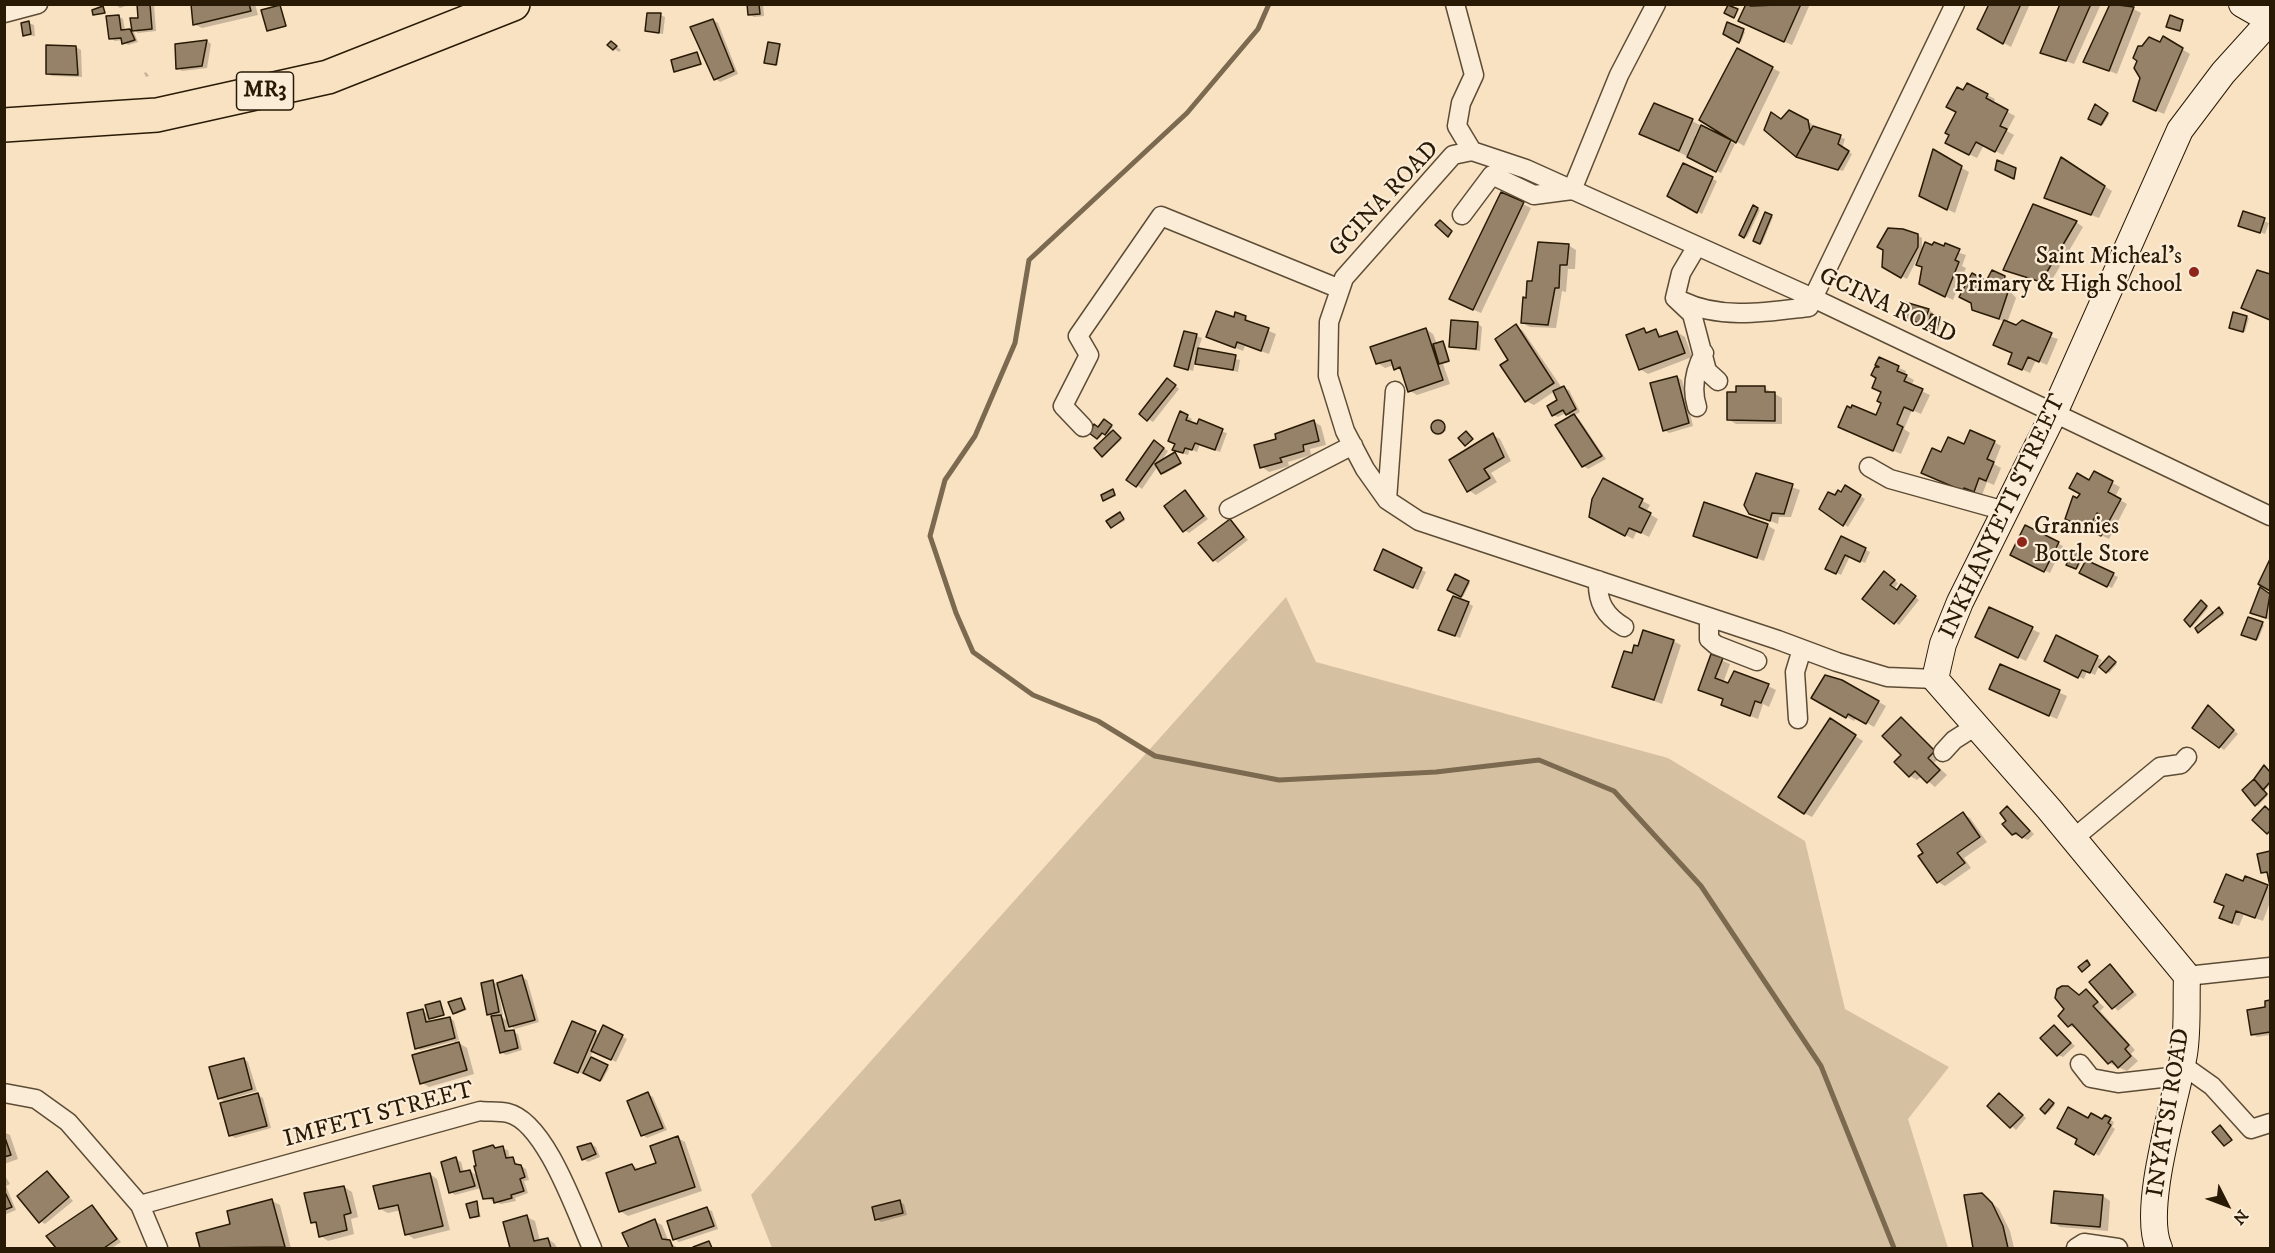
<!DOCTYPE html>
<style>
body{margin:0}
#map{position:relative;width:2275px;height:1253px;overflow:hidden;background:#f9e2c2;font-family:"IM FELL DW Pica",serif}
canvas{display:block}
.frame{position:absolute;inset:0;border:6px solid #291a06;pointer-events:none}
.north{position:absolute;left:2197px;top:1175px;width:60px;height:60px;-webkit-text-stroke:4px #fbecd7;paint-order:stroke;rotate:132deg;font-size:16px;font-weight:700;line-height:24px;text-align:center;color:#291a06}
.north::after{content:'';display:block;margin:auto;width:21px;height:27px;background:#291a06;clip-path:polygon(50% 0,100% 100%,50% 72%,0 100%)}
</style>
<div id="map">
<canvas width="2275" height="1253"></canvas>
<div class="frame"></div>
<div class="north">N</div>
</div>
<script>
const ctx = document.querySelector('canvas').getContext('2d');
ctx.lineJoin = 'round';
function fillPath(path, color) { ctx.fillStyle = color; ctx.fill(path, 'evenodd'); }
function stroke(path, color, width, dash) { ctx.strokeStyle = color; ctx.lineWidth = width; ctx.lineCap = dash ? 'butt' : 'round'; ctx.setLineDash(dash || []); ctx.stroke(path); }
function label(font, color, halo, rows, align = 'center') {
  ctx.font = font + ' "IM FELL DW Pica",serif'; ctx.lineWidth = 4.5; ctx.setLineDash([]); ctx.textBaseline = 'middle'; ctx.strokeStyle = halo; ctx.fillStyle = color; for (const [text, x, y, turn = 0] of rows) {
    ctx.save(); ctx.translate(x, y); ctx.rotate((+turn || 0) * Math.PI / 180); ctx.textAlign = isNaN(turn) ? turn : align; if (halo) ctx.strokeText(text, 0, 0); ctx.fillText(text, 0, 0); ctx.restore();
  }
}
const green = new Path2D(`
 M1286 597 1316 662 1668 758 1805 841 1845 1009 1949 1067 1908 1119 1948 1248H772L751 1195Z`);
const shadow = new Path2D(`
 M115 4H131L120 8Z
 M138 4H154L156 31 138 33 134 30 139 19Z
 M193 4H255L258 15 202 28 194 24Z
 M728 4H763L764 16 754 17 749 14 748 5Z
 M1754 4H1810L1792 45 1747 25Z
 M1991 4H2030L2011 47 1979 29Z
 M2061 4H2101L2074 64 2042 53Z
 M2111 4H2124L2141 13 2117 74 2084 61Z
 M279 7 287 26 270 31 268 30Z
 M660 15 665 17 663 34 647 30Z
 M118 16 123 19 125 31 134 32 138 42 128 45 123 40 115 41 110 38Z
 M713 20 718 23 738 74 720 82 716 79 692 28Z
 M29 23 34 25 35 36 24 35Z
 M1728 24 1745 32 1741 42 1725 33Z
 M2164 38 2190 54 2164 114 2143 105Z
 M207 41 211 44 207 68 182 71 178 68 177 45Z
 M609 45 616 46 621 50 619 52Z
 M779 45 778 65 768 63Z
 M76 47 81 50 82 77 52 76 47 74Z
 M1737 50 1780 72 1744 146 1701 120Z
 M696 54 702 65 676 71Z
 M146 72 149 76 146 77 144 73Z
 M1968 85 1995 99 1993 104 2015 116 2007 131 2014 135 2003 155 1984 145 1977 158 1954 147Z
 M2095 106 2109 115 2103 125 2090 118Z
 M1789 112 1812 124 1813 128 1845 139 1842 148 1852 154 1843 171 1802 159 1766 129 1782 121Z
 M1692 121 1700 125 1695 136 1698 137 1702 127 1735 144 1721 173 1648 137Z
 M1934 152 1969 172 1955 213 1928 200Z
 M2069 163 2112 191 2099 218 2045 198Z
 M1683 165 1717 181 1702 214 1669 196Z
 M1502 194 1531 208 1481 313 1458 303Z
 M1754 207 1760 210 1747 237 1741 235Z
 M2244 213 2269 223 2265 234 2240 225Z
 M1766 214 1773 217 1762 244 1755 241Z
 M2076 222 2083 227 2049 285 2005 269Z
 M1917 235 1922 238V254L1945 248 1966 255 1962 266 1966 268 1953 300 1929 288 1922 256 1919 255 1907 279 1883 267Z
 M1568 245 1576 250 1575 269H1568L1566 292 1562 291 1556 328 1530 327 1522 323 1534 283Z
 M1992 272 2012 282 2011 292 2016 298 2007 323 2058 339 2047 365 2036 360 2030 373 2017 367 2005 322 1973 309Z
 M2258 272 2270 276V320L2251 312Z
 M1906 304 1929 310 1933 313 1932 316 1941 319 1938 331 1906 318Z
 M2234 314 2249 318 2245 332 2233 328Z
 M1245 317 1252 324 1276 334 1269 354 1245 346 1243 351 1208 337 1235 319Z
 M1478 324 1482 327 1480 351 1451 347Z
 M1516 326 1523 331 1562 388 1569 390 1580 412 1573 416 1579 419 1606 459 1588 469 1584 466 1572 417 1566 413 1558 417 1553 415 1559 400 1555 391 1534 405 1526 401 1510 360Z
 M1426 329 1433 334 1437 344H1445L1450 362 1443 364 1450 384 1417 395 1410 391 1404 374 1394 365 1385 368 1378 363Z
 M1644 330 1650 333 1656 331 1664 337 1677 332 1685 337 1692 357 1648 374 1640 369Z
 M1185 332 1202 338 1198 350 1240 360 1238 372 1195 362 1193 371 1176 366Z
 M1880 359 1906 371 1905 375 1914 380 1911 386 1930 395 1921 414 1912 410 1904 429 1910 433 1901 454 1847 431 1877 417 1883 403V368Z
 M1677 377 1682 380 1693 426 1669 433 1664 430Z
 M1172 383 1179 389 1153 422 1141 414Z
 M1764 388 1782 398V424H1736L1728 419Z
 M1181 413 1192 419 1190 424 1227 433 1220 452 1200 444 1197 452 1190 449 1188 455 1179 452Z
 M1104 421 1113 427 1110 430 1121 440 1104 456 1109 435 1104 432 1100 438 1091 432 1099 429Z
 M1313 421 1321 426 1326 445 1310 449 1311 455 1288 462 1289 466 1269 472 1262 467 1278 440Z
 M1442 423 1446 431 1439 434 1432 427 1434 424Z
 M1493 435 1500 439 1511 461 1491 473 1497 482 1476 495 1468 490Z
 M1994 442 2001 446 1994 464 2001 468 1994 485 1987 482 1982 495 1972 491 1971 494 1931 477 1942 454 1965 446Z
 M1159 445 1168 451 1160 463 1175 454 1182 464 1164 474 1158 466 1142 489 1128 479Z
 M2094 473 2120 487 2115 497 2127 504 2109 539 2067 518Z
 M1757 475 1800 490 1791 517H1779L1778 524 1750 513Z
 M1603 480 1650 505 1646 512 1658 519 1649 537 1637 531 1633 539 1599 521Z
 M1846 487 1865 499 1848 527 1821 508 1842 494Z
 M1113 491 1116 496 1105 500Z
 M1185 492 1208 519 1189 533 1184 530Z
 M1121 515 1125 521 1112 527Z
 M1230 521 1248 540 1218 563 1214 560Z
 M1767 525 1775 530 1764 561 1695 535Z
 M2025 527 2063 546 2050 573 2016 557Z
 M1842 538 1870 552 1865 563 1850 556 1841 575 1827 568Z
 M1384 551 1426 572 1418 590 1380 572Z
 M2074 553 2083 558 2078 569 2068 564Z
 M2087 562 2118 577 2112 588 2086 576Z
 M1456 576 1470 583 1463 597 1449 590Z
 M1889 576 1898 583 1894 589 1898 591 1906 589 1919 600 1899 625 1864 598Z
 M2260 590 2270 595V620L2257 615Z
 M1468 603 1473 606 1460 638 1445 632Z
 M2203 603 2208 608 2192 627 2191 626Z
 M1990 609 2040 633 2026 661 1984 641Z
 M2220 610 2224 615 2199 631Z
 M2249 619 2264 625 2258 640 2243 634Z
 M2057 637 2102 660 2095 675 2087 671 2084 679 2050 663Z
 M1673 641 1681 645 1662 704 1613 686 1633 655Z
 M1712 656 1730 664 1723 683 1768 686 1776 690 1769 707 1763 704 1758 719 1730 708 1724 700 1700 689Z
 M2112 659 2117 664 2109 673 2102 667Z
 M2001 666 2067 696 2057 719 1998 693Z
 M1841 681 1886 706 1874 727 1857 717 1854 721 1813 698Z
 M2213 710 2238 734 2224 750 2220 747Z
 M1901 719 1941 756 1934 763 1947 775 1935 787 1922 776 1917 780 1910 776 1903 755Z
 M1838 725 1863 741 1812 817 1804 813Z
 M2264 767 2270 773V785L2264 791 2268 795 2258 806 2244 790Z
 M2008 808 2034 834 2028 840 2013 834 2008 822Z
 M1963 814 1970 818 1987 842 1964 858 1971 868 1945 886 1938 882Z
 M2270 852V879V875L2263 872 2259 855Z
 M2245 878 2270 888V902L2263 921 2244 914 2239 926 2229 922Z
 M2110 966 2137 995 2118 1011 2091 982Z
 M522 977 527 980 539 1022 515 1029 507 1024 509 1032 518 1034 522 1050 506 1055 501 1052 492 1016 488 1014 493 982 500 986ZM501 992 509 1022 499 1015H503L499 993Z
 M2068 987 2080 996 2086 991 2104 1007 2100 1011 2135 1050 2131 1054 2138 1061 2127 1071 2109 1063 2078 1029 2069 1026 2060 1016 2066 1010Z
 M461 999 467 1010 456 1014 454 1013Z
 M440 1002 445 1015 432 1019 429 1017 430 1023 450 1018 454 1021 459 1040 456 1041 467 1048 474 1074 429 1087 422 1083 455 1044V1041L421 1050 416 1048 423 1011 429 1015Z
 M2270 1002V1035L2257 1037 2252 1034 2267 1008 2266 1003Z
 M604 1027 627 1039 616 1062 593 1050 590 1058 609 1068 602 1081 584 1072 583 1074 560 1065 595 1032 600 1035Z
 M2054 1027 2075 1046 2063 1057 2058 1055Z
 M244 1059 248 1062 257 1091 224 1101 219 1098Z
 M648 1094 653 1097 667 1130 647 1138 643 1135Z
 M258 1095 263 1098 271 1128 235 1138 230 1135Z
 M1999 1095 2026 1118 2016 1130 1989 1106Z
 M2049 1100 2055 1105 2048 1113 2042 1109Z
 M2105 1117 2114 1122 2112 1127 2115 1129 2099 1156 2077 1143 2089 1120 2103 1121Z
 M4 1132 10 1135 18 1159 4 1164Z
 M678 1138 685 1142 702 1191 628 1216 620 1211 632 1165 640 1170 658 1164Z
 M591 1144 596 1147 600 1157 588 1162 584 1159 579 1148Z
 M493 1147 508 1150 510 1159 526 1169 529 1180 524 1181 528 1193 515 1198 516 1201 501 1204 484 1198 481 1188 455 1195 451 1192 456 1159 461 1162 464 1173 470 1171 478 1176Z
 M47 1173 73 1201 45 1224 40 1221Z
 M4 1174 10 1184 6 1186 16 1210 4 1215Z
 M430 1174 437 1179 450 1230 414 1239 407 1234 401 1210 388 1213 380 1209Z
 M344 1187 352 1192 358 1217 351 1219 354 1234 328 1241 321 1236 318 1225 312 1222Z
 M1982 1194 1999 1209 2010 1231 2014 1248H1974L1966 1196Z
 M2103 1196 2110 1201 2108 1231 2060 1227 2053 1222Z
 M272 1201 280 1205 291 1248H202L198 1234 232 1225Z
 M899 1202 904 1204 907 1215 881 1222 877 1219Z
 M476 1203 481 1217 473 1218 471 1217Z
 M92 1207 121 1242 112 1248H58L48 1236Z
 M707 1209 712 1211 718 1229 679 1242 675 1239 669 1222Z
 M527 1217 535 1221 540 1241 548 1239 555 1244 557 1248H512L505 1223Z
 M654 1221 662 1225 669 1242 678 1248H630L624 1234Z`);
const stream = new Path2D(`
 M1269 4 1258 29 1187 113 1029 260 1015 343 975 436 945 480 930 536 956 613 973 652 1033 695 1098 721 1155 756 1279 780 1436 772 1539 760 1614 791 1701 886 1821 1066 1894 1248`);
const building = new Path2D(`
 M137 4H150L152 29 132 31 130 18H138Z
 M191 4H249L251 11 193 25Z
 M747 4H759L760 14 748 15Z
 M1746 4 1751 6 1801 4 1784 42 1738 21Z
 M1989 4H2021L2003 44 1977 29Z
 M2060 4H2091L2066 61 2040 53Z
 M2110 4 2134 7 2109 71 2083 62Z
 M280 5 286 26 267 31 261 10Z
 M1728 5 1738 9 1734 18 1724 13Z
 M103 6 105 13 93 15 92 10Z
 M647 13H661L659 33 645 31Z
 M119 15 121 30 130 29 135 40 122 44 121 38 109 39 106 16Z
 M2170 15 2183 20 2180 31 2166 27Z
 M713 19 734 71 714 80 690 27Z
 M29 21 31 34 23 36 21 23Z
 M1727 22 1744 29 1739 43 1723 34Z
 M2163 36 2183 48 2156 111 2133 101 2140 78 2134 68 2137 61 2133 58 2138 46H2142L2149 37 2160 42Z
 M207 40 202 66 176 69 175 44Z
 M611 41 617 46 613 50 607 45Z
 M768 42 780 44 776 65 764 63Z
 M46 45 76 46 78 75 46 74Z
 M1737 48 1773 67 1736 143 1699 120Z
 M697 52 701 64 674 72 671 60Z
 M1967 83 1988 94 1986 98 2008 110 2000 126 2007 129 1995 152 1976 142 1969 155 1945 143 1949 135 1945 133 1956 112 1946 107 1957 87 1963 90Z
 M1654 103 1693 119 1679 151 1639 134Z
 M2095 104 2108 113 2101 125 2088 119Z
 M1789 110 1808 120 1810 131 1796 157 1764 130 1771 112 1781 119Z
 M1701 125 1731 140 1716 172 1687 157Z
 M1813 126 1841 135 1838 144 1849 151 1838 170 1796 157Z
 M1933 149 1962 166 1947 210 1919 196Z
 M2061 157 2105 186 2091 215 2044 198Z
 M1997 160 2016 168 2014 179 1995 170Z
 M1683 163 1713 177 1697 213 1667 196Z
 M1501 192 1524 202 1473 310 1449 299Z
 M2033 204 2077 221 2041 282 2003 270Z
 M1753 205 1758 208 1744 238 1739 235Z
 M2243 211 2265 218 2260 233 2238 226Z
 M1765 212 1772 215 1760 244 1753 241Z
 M1440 220 1452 231 1448 237 1435 225Z
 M1888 228 1903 229 1918 234V247L1901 278 1882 267 1883 250 1877 247Z
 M1538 242 1569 244 1567 265H1560L1559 288H1555L1548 325 1521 323 1523 297 1526 298 1527 281H1532Z
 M1925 242 1932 245 1934 242 1944 246 1945 243 1960 249 1955 260 1959 262 1945 297 1919 284 1922 267 1916 265Z
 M1992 270 2005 276 2004 286 2008 292 1999 319 1972 310 1971 303 1959 297 1972 273 1986 281Z
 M2257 270 2270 274V320L2241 308Z
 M1905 302 1929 309 1923 325 1899 315Z
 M1216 311 1234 317 1235 312 1246 316 1245 320 1269 328 1261 351 1237 342 1235 348 1206 337Z
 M2233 312 2247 316 2243 332 2229 328Z
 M1931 314 1940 317 1936 331 1927 328Z
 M1451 320 1478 322 1476 349 1449 347Z
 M2004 320 2016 325 2022 320 2052 333 2039 362 2028 357 2022 370 2008 364 2012 353 1993 345Z
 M1516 324 1554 383 1525 402 1500 365 1508 360 1495 339Z
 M1426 328 1443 380 1408 392 1400 367 1394 370 1391 360 1376 364 1370 347Z
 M1644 328 1646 333 1656 329 1659 337 1677 331 1685 353 1639 370 1626 335Z
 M1184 331 1197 334 1188 370 1174 366Z
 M1443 341 1449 361 1439 364 1433 344Z
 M1198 348 1236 355 1233 370 1195 364Z
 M1879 357 1899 366 1897 371 1907 375 1904 381 1923 389 1913 411 1904 407 1897 424 1903 427 1893 451 1838 427 1847 406 1851 408 1852 405 1876 415 1881 403 1877 401 1881 392 1872 388 1876 378 1871 375 1875 367H1879L1875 365Z
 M1677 376 1689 423 1663 431 1650 383Z
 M1167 378 1176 385 1147 421 1139 414Z
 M1564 386 1576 409 1566 415 1563 410 1552 416 1547 406 1557 400 1553 391Z
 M1736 386H1765V392H1775V421L1727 420V392H1736Z
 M1180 411 1188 415 1186 420 1197 424 1199 419 1223 429 1215 450 1195 443 1192 450 1185 448 1183 453 1172 450 1175 444 1168 441Z
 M1574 414 1602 456 1582 467 1555 425Z
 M1104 419 1112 425 1105 435 1102 433 1097 439 1089 433 1094 424 1098 427Z
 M1314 420 1319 441 1303 445 1304 451 1280 458 1282 462 1260 468 1254 445 1276 439 1275 434Z
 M1431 427a7 7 0 1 1 14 0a7 7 0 1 1-14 0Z
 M1113 430 1121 438 1102 457 1094 448Z
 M1970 430 1995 441 1987 459 1994 462 1986 481 1979 478 1974 492 1964 488 1963 491 1921 473 1932 448 1941 452 1948 437 1964 444Z
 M1466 431 1473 439 1465 446 1458 438Z
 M1493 433 1504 457 1484 469 1490 478 1467 492 1449 460Z
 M1154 440 1164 448 1136 487 1126 480Z
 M1175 452 1181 463 1161 474 1155 464Z
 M2094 471 2113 481 2108 492 2121 499 2101 536 2091 530 2099 514 2097 513 2088 530 2065 519 2073 496 2077 498 2080 494 2069 488 2077 473 2089 480Z
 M1756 473 1793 484 1784 514 1772 513 1770 521 1749 514 1744 505Z
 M1603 478 1643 499 1639 507 1651 513 1641 533 1629 528 1625 536 1589 517 1592 499Z
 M1845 485 1861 495 1843 526 1819 509 1828 492 1835 495 1838 490 1841 492Z
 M1113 489 1115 495 1103 501 1101 495Z
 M1185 490 1204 516 1183 532 1164 506Z
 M1704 502 1768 524 1757 558 1693 536Z
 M1120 512 1124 519 1111 528 1106 521Z
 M1230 519 1244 537 1213 561 1198 543Z
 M2025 525 2059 542 2044 572 2010 555Z
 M1841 536 1866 548 1860 562 1845 555 1836 574 1825 569Z
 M1383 549 1422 568 1413 588 1374 570Z
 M2073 551 2082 556 2076 569 2066 565Z
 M2270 559V591L2258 584Z
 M2086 560 2114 573 2107 587 2079 573Z
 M1884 571 1895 580 1890 585 1897 590 1901 584 1916 596 1894 624 1862 599Z
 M1455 574 1469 581 1461 597 1447 590Z
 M2260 587 2270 594 2266 618 2250 613Z
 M1453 596 1469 602 1455 636 1438 630Z
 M2201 600 2207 606 2190 627 2184 620Z
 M1989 607 2033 627 2018 658 1975 637Z
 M2219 607 2223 613 2198 633 2195 628Z
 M2248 617 2263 622 2256 640 2241 635Z
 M1643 630 1674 640 1654 700 1612 687 1624 651 1632 653 1634 645 1638 646Z
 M2056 635 2098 656 2090 673 2082 670 2078 678 2044 661Z
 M1711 654 1723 658 1715 678 1728 683 1734 671 1769 684 1761 703 1755 701 1750 716 1721 705 1723 699 1698 690Z
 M2109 656 2116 662 2106 673 2099 667Z
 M2000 664 2060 690 2049 716 1989 689Z
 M1825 675 1842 680 1879 701 1866 724 1848 714 1846 718 1811 698Z
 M2208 705 2234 730 2219 748 2192 728Z
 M1901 717 1935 751 1928 758 1940 770 1927 783 1915 771 1909 777 1894 762 1901 755 1882 736Z
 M1830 718 1856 735 1804 814 1778 797Z
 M2264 765 2270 772V782L2263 790 2254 779Z
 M2254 779 2267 794 2255 806 2242 790Z
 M2007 806 2030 831 2022 838 2016 833 2012 835 2002 824 2006 821 2000 813Z
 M2265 806 2270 811V831L2267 834 2252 820Z
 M1963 812 1980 837 1957 853 1965 863 1937 883 1918 856 1923 853 1917 844Z
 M2270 851V886L2267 872 2261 873 2257 854Z
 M2226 874 2243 881 2245 876 2268 885 2255 918 2236 911 2232 923 2219 918 2224 906 2214 902Z
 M2087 960 2090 965 2082 972 2078 967Z
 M2110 964 2133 992 2112 1009 2089 982Z
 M522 975 535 1020 509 1027 497 983Z
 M493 980 499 1012 487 1015 481 983Z
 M2062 986H2068L2079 995 2086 989 2098 1002 2093 1006 2129 1045 2125 1049 2131 1056 2118 1068 2112 1061 2108 1064 2072 1024 2068 1027 2058 1016 2064 1009 2055 998 2057 989Z
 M461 998 465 1009 453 1014 448 1002Z
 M2270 1000V1032L2251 1035 2247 1010 2265 1007V1001Z
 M440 1001 444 1015 429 1019 425 1005Z
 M423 1009 426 1022 450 1017 455 1038 415 1049 407 1013Z
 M501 1015 505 1031 514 1030 518 1048 500 1053 491 1016Z
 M572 1021 596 1031 578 1073 554 1063Z
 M603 1025 623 1035 611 1060 591 1051Z
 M2054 1025 2071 1043 2057 1056 2040 1038Z
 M459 1042 467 1070 420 1084 412 1055Z
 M591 1057 608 1065 600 1081 583 1073Z
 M244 1058 252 1089 218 1099 209 1067Z
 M648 1092 663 1128 641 1136 627 1101Z
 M258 1093 267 1126 229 1136 220 1103Z
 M1999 1093 2023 1115 2010 1128 1987 1106Z
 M2049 1099 2054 1103 2045 1114 2040 1109Z
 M2068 1107 2088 1118 2091 1113 2102 1119 2105 1115 2111 1118 2108 1123 2111 1125 2094 1155 2075 1144 2077 1139 2057 1128Z
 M2220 1125 2232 1140 2224 1146 2212 1132Z
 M4 1135 11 1155 4 1157Z
 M678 1136 695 1187 619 1212 606 1173 632 1164 635 1170 656 1163 650 1146Z
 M591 1143 596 1154 582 1160 577 1147Z
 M493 1145 495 1148 503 1146 506 1158 513 1157 515 1164 521 1165 525 1177 520 1179 524 1191 511 1195 512 1198 494 1203 493 1198 483 1199 474 1166H476L473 1151Z
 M456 1157 460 1172 470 1170 475 1186 449 1193 441 1162Z
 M47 1171 69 1197 39 1223 17 1196Z
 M430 1173 443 1226 405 1235 398 1205 379 1209 373 1186Z
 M344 1186 351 1213 344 1215 347 1230 319 1237 316 1222 311 1223 304 1193Z
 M4 1190 12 1207 4 1210Z
 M2054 1191 2103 1195 2100 1227 2051 1223Z
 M1982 1193 1992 1203 2003 1226 2008 1248H1973L1964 1195Z
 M272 1199 285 1247 200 1248 196 1233 230 1224 227 1211Z
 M900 1200 903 1213 875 1220 872 1207Z
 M477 1201 479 1216 470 1218 466 1204Z
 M92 1205 117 1239 104 1248H56L46 1236Z
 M707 1207 714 1226 673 1240 667 1221Z
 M527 1215 534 1241 548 1238 551 1248H510L503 1222Z
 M655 1219 662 1239 670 1240 673 1248H629L622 1233Z
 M709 1241 712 1248H694L693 1247Z`);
const street = new Path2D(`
 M1455 4 1474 75 1461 103 1457 126 1472 151
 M4 13 38 4
 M1462 215 1492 175 1534 195 1572 190 1619 75 1656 4
 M1697 246 1681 273 1675 298 1692 314 1707 371 1718 381
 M1813 298 1955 4
 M1682 301C1721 320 1767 312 1809 307
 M1697 407C1691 388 1695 370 1704 353
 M1083 427 1063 406 1089 355 1078 336 1161 216 1340 289
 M1869 467 1890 479 2005 511
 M1387 500 1395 391
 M1229 509 1353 445
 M1598 580C1597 602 1605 616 1624 627
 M1709 617V639L1716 645 1757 661
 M1935 679 1887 677 1837 662 1778 640 1419 521 1387 500 1365 469 1345 431 1328 376 1329 322 1344 278 1453 155 1472 151 1526 169 1813 298 2270 516
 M1798 719 1795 672 1802 649
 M1943 752 1954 740 1976 726
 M2074 838 2160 767 2181 764 2187 757
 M2187 976 2270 967
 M2080 1064 2091 1078 2118 1083 2179 1076
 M2181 1064 2212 1086 2251 1129 2270 1123
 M4 1093 36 1099 68 1122 140 1205 158 1248
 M140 1205 480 1111C489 1112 499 1111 508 1113 546 1122 577 1215 592 1248
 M2076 1248 2084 1243 2118 1248`);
const secondary = new Path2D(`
 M2242 4 2270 20
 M2159 1248C2141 1209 2176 1100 2184 1054 2188 1029 2186 1002 2187 976L2049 809 1935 679 1943 644 1960 602 2054 413 2180 130 2223 73 2270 21`);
const highway = new Path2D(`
 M4 125 157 115 328 77 513 4`);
const markers = [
 [2194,272,6,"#8f2418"],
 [2022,542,6,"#8f2418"]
];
const shields = [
 [265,91,57]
];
const shieldNames = [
 ["MR3",265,91]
];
const streetNames = [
 ["GCINA ROAD",1385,200,-47],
 ["GCINA ROAD",1887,307,25],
 ["INKHANYETI STREET",2004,517,-65],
 ["INYATSI ROAD",2170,1113,-81],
 ["IMFETI STREET",379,1116,-15]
];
const poiNames = [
 ["Saint Micheal's",2182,258],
 ["Primary & High School",2182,286],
 ["Grannies",2034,528,"left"],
 ["Bottle Store",2034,556,"left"]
];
fillPath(green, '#d6c0a2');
fillPath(shadow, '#0003');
stroke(stream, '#7b6950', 5);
fillPath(building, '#958268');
stroke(building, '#291a06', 1.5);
stroke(street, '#5d4c35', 21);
stroke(secondary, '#291a06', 28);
stroke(highway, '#291a06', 36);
stroke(street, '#fbecd7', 18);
stroke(secondary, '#fbecd7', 26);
stroke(highway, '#f9e2c2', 33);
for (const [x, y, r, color] of markers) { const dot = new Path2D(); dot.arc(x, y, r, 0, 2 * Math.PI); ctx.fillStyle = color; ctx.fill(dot); stroke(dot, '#fbecd7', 2); }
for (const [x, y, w] of shields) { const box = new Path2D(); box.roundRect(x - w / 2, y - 19, w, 38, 4.5); ctx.fillStyle = '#fbecd7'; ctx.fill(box); stroke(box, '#291a06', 1.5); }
label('bold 22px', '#291a06', null, shieldNames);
label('24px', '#291a06', '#fbecd7', streetNames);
label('24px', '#291a06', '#fbecd7', poiNames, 'right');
</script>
